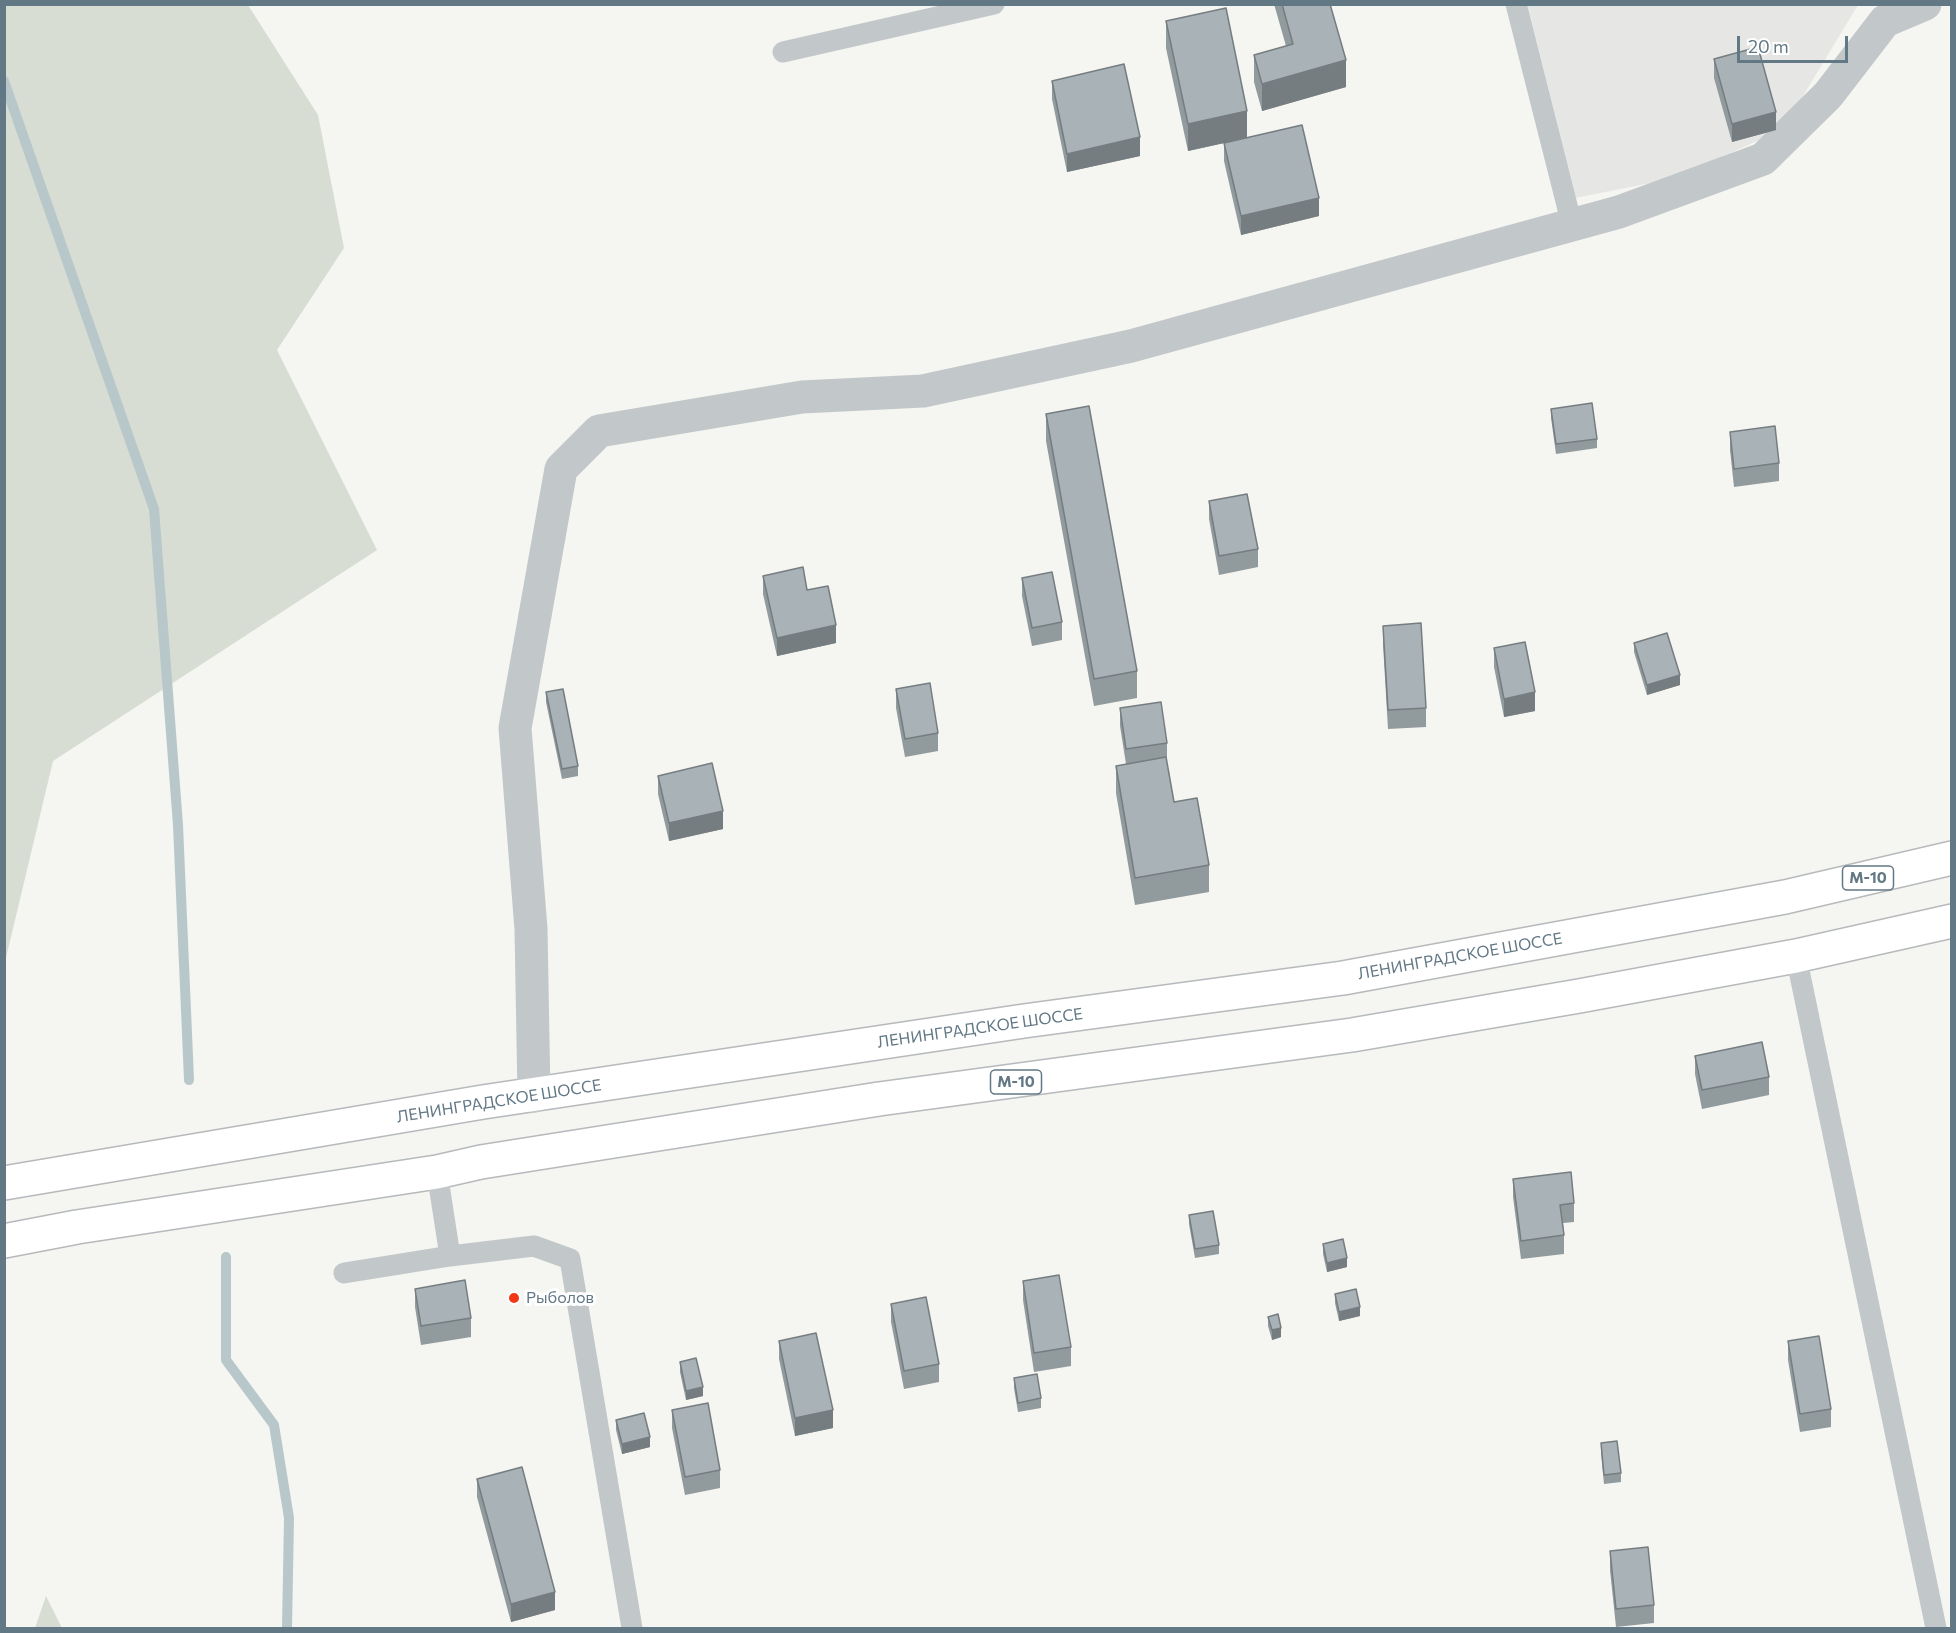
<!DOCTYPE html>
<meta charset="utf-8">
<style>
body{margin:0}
#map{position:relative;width:1956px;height:1633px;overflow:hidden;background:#f5f5f1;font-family:Commissioner,sans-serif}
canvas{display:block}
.frame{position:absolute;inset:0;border:6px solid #627885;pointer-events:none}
.scale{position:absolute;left:1737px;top:36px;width:111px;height:27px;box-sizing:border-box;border:3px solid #627885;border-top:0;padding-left:8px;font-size:18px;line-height:21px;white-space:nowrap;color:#627885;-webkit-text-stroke:4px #fff;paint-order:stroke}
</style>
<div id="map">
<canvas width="1956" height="1633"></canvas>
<div class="frame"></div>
<div class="scale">20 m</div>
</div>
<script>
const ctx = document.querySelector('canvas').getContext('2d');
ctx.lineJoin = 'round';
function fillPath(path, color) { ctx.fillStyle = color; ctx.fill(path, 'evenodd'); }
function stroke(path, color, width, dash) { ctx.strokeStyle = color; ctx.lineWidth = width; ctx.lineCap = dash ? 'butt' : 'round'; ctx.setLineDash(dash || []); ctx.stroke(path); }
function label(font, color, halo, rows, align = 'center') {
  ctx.font = font + ' Commissioner,sans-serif'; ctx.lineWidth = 6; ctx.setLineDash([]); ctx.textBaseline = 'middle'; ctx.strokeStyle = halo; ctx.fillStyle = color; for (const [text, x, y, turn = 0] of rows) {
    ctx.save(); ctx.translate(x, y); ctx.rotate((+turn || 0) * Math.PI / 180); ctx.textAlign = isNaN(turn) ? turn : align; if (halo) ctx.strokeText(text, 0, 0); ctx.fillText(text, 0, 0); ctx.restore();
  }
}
const built = new Path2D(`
 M1524 5H1858L1783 129 1676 178 1570 199Z`);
const green = new Path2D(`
 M5 4 248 5 318 115 344 248 277 350 377 550 53 761 5 962Z
 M46 1596 62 1628H35Z`);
const stream = new Path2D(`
 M4 81 154 509 178 825 189 1080
 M226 1257V1360L274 1425 289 1518 287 1628`);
const service = new Path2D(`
 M1516 4 1572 225
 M783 52 994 4
 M1796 956 1936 1628
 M437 1172 450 1256 534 1246 570 1259 632 1628
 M344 1273 450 1256`);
const minor = new Path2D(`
 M534 1096 531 929 515 728 561 469 599 431 802 397 923 391 1131 346 1619 212 1763 159 1828 95 1885 21 1925 4`);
const trunk = new Path2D(`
 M4 1183 483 1102 1024 1021 1343 978 1785 897 1952 858
 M4 1241 77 1227 437 1172 481 1162 879 1099 1352 1035 1579 996 1796 956 1952 921`);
const wall = new Path2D(`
 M1274 4H1330L1346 87 1262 111 1254 82V55L1286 46Z
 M1166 21 1247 137 1319 216 1241 235 1224 161V143L1188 151 1166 48Z
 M1714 59 1776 130 1732 142 1714 78Z
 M1052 81 1140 156 1067 172 1052 99Z
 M1551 409 1597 439V448L1556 454 1551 418Z
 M1046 414 1137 671V698L1094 706 1046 441Z
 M1730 432 1779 463V481L1734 487 1730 450Z
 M1209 501 1258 549V567L1219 575 1209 519Z
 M763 576 807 590 836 643 777 656 763 594Z
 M1022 578 1062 622V640L1032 646 1022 596Z
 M1383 626 1426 708V727L1388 729 1383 644Z
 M1634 643 1680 685 1647 695 1634 652Z
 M1494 648 1535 711 1504 717 1494 667Z
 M896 689 938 733V751L905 757 896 708Z
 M546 692 578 766V776L562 779 546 702Z
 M1120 708 1167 743V762L1174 802 1209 865V892L1135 905 1116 793V766L1126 764 1120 726Z
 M658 776 723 829 669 841 658 794Z
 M1695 1056 1769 1077V1095L1702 1109 1695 1074Z
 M1513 1179 1574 1203V1222L1563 1223 1564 1235V1254L1521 1259 1513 1197Z
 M1189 1215 1219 1245V1254L1195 1258 1189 1224Z
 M1323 1244 1347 1267 1327 1272 1323 1254Z
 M1023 1281 1071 1347V1366L1034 1372 1023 1300Z
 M415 1289 471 1318V1337L421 1345 415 1307Z
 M1335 1294 1360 1316 1339 1321 1335 1303Z
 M891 1304 939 1364V1382L904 1389 891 1322Z
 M1268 1317 1281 1337 1272 1340 1268 1326Z
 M779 1341 833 1428 795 1436 779 1359Z
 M1788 1341 1831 1409V1427L1800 1432 1788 1360Z
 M680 1362 703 1396 686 1400 680 1372Z
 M1014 1378 1041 1398V1408L1018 1412 1014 1388Z
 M672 1410 720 1470V1488L685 1495 672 1428Z
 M616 1420 650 1447 622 1454 616 1430Z
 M1601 1443 1621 1473V1482L1604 1484 1601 1453Z
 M477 1479 555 1610 511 1622 477 1497Z
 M1610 1551 1654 1605V1623L1616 1627 1610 1570Z`);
const shadedWall = new Path2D(`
 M1346 60V87L1262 111V84Z
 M1247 111V138L1188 151V124Z
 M1776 112V130L1732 142V124Z
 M1140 137V156L1067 172V154Z
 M1319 198V216L1241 235V216Z
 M836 625V643L777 656V638Z
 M1680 675V685L1647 695V685Z
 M1535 692V711L1504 717V699Z
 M723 811V829L669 841V823Z
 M1347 1258V1267L1327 1272V1263Z
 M1360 1307V1316L1339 1321V1312Z
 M1281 1328V1337L1272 1340V1330Z
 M703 1387V1396L686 1400V1391Z
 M833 1410V1428L795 1436V1418Z
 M650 1437V1447L622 1454V1444Z
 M555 1592V1610L511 1622V1604Z`);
const building = new Path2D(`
 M1282 4H1330L1346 60 1262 84 1254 55 1293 44Z
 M1226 8 1247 111 1188 124 1166 21Z
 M1758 47 1776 112 1732 124 1714 59Z
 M1124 64 1140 137 1067 154 1052 81Z
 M1302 125 1319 198 1241 216 1224 143Z
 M1592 403 1597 439 1556 444 1551 409Z
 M1089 406 1137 671 1094 679 1046 414Z
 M1775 426 1779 463 1734 469 1730 432Z
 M1247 494 1258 549 1219 556 1209 501Z
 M803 567 807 590 828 586 836 625 777 638 763 576Z
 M1052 572 1062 622 1032 628 1022 578Z
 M1421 623 1426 708 1388 710 1383 626Z
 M1667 633 1680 675 1647 685 1634 643Z
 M1525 642 1535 692 1504 699 1494 648Z
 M930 683 938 733 905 739 896 689Z
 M563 689 578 766 562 769 546 692Z
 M1161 702 1167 743 1126 749 1120 708Z
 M1166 757 1174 802 1197 798 1209 865 1135 878 1116 766Z
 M712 763 723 811 669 823 658 776Z
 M1762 1042 1769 1077 1702 1090 1695 1056Z
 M1571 1172 1574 1203 1560 1205 1564 1235 1521 1241 1513 1179Z
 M1213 1211 1219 1245 1195 1249 1189 1215Z
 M1343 1239 1347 1258 1327 1263 1323 1244Z
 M1059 1275 1071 1347 1034 1353 1023 1281Z
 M465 1280 471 1318 421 1326 415 1289Z
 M1356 1289 1360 1307 1339 1312 1335 1294Z
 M926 1297 939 1364 904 1371 891 1304Z
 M1278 1314 1281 1328 1272 1330 1268 1317Z
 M816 1333 833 1410 795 1418 779 1341Z
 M1819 1336 1831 1409 1800 1414 1788 1341Z
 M696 1358 703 1387 686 1391 680 1362Z
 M1037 1374 1041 1398 1018 1403 1014 1378Z
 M708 1403 720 1470 685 1477 672 1410Z
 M644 1413 650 1437 622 1444 616 1420Z
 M1617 1441 1621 1473 1604 1475 1601 1443Z
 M522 1467 555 1592 511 1604 477 1479Z
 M1648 1547 1654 1605 1616 1609 1610 1551Z`);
const markers = [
 [514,1298,6,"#f13716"]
];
const shields = [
 [1868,878,51],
 [1016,1082,51]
];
const shieldNames = [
 ["М-10",1868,878],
 ["М-10",1016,1082]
];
const streetNames = [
 ["ЛЕНИНГРАДСКОЕ ШОССЕ",1460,956,-10],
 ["ЛЕНИНГРАДСКОЕ ШОССЕ",980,1028,-8],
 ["ЛЕНИНГРАДСКОЕ ШОССЕ",499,1101,-9]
];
const poiNames = [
 ["Рыболов",526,1298]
];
fillPath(built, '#e6e7e5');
fillPath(green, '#d7ddd2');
stroke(stream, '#b8c7ca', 10);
stroke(trunk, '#b6babd', 36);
stroke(service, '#c2c7ca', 21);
stroke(minor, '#c2c7ca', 33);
stroke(trunk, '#fff', 33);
fillPath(wall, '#919a9d');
fillPath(shadedWall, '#767d80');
fillPath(building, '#a9b3b7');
stroke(building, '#767d80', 1.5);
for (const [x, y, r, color] of markers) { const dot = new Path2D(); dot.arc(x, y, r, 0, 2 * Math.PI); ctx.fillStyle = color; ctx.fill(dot); stroke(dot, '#fff', 2); }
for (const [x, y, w] of shields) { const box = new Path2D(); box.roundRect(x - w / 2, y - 12, w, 24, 4.5); ctx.fillStyle = '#fff'; ctx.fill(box); stroke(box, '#627885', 1.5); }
label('bold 15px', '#627885', null, shieldNames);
label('16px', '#627885', '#fff', streetNames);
label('16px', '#627885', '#fff', poiNames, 'left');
</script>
